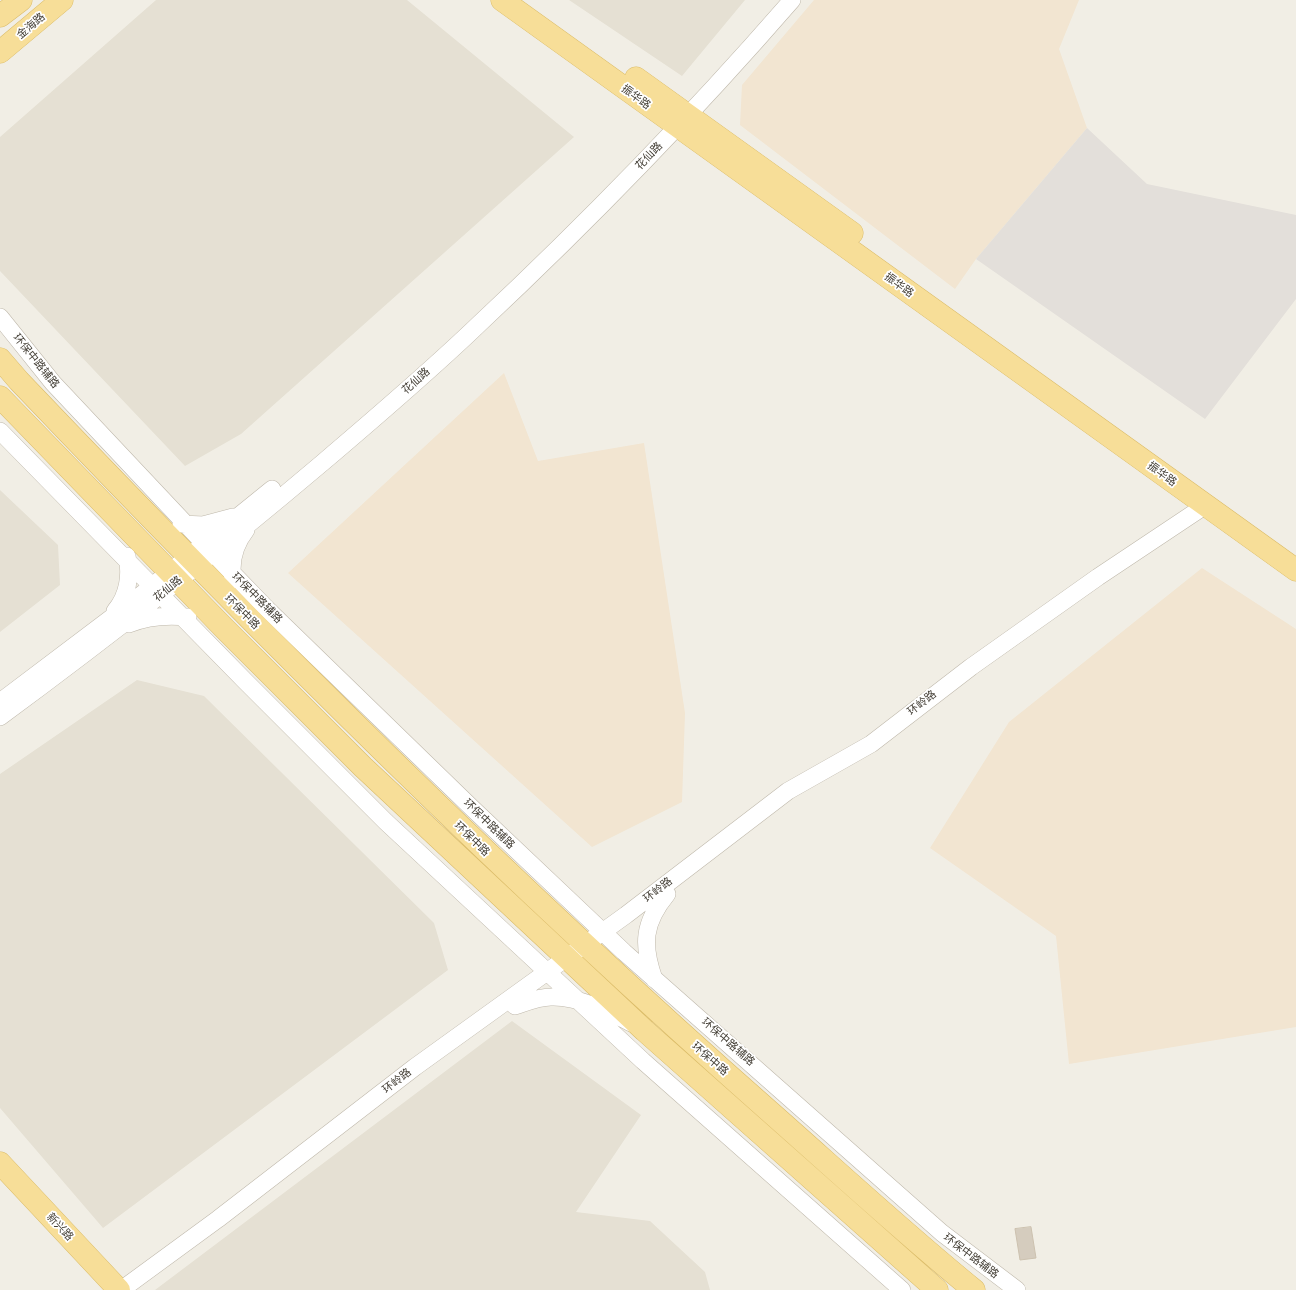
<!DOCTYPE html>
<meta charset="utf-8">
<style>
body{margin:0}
canvas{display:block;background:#f1eee5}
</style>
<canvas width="1296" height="1290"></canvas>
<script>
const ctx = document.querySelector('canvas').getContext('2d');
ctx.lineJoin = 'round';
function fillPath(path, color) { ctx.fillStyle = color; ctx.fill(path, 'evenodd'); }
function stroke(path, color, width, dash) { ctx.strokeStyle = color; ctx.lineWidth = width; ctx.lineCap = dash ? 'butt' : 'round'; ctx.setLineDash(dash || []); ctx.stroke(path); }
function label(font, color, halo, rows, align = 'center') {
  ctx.font = font + ' Inter,"Noto Sans SC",sans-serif'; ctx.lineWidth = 3.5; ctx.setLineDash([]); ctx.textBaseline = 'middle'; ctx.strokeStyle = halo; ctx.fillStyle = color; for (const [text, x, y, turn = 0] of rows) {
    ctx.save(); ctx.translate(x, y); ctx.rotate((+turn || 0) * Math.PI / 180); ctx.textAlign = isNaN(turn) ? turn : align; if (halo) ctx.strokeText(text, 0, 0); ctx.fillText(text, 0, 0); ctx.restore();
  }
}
const residential = new Path2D(`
 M156 0H407L574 137 241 434 185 466 0 271V137Z
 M569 0H745L682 76Z
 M0 490 58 545 60 585 0 632Z
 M137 680 204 696 434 923 448 970 103 1228 0 1108V774Z
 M512 1021 641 1115 576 1212 650 1221 705 1272 710 1290H155Z`);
const commercial = new Path2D(`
 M814 0H1079L1059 49 1087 128 976 259 955 289 740 125 742 85Z
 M504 373 538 461 644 443 685 713 682 802 592 847 288 573Z
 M1202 568 1296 629V1027L1069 1064 1056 936 930 848 1009 722Z`);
const industrial = new Path2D(`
 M1087 128 1147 184 1296 215V299L1205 419 976 259Z`);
const building = new Path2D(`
 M1031 1227 1036 1258 1020 1260 1015 1229Z`);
const minor = new Path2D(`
 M0 317 53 383 213 553 267 609 472 808 624 952 942 1233 1017 1290
 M0 431 245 681 386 822 643 1061 902 1290
 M181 524 203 525 233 517
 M233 580C230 562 235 544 246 530
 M115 611C128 596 131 575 127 556
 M129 624C148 616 168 615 188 617
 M0 702 131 603 272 489
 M0 717C110 636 217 552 321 464 374 419 428 373 478 325 588 222 693 114 792 0
 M654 979C642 945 643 923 667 894
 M515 1006C527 1002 539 997 551 997 578 996 608 1011 631 1023
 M121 1290 218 1219 415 1067 626 915 788 791 871 744 971 667 1098 577 1206 505`);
const major = new Path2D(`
 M502 0 1296 570
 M0 16 21 0
 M0 52 62 0
 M636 78 852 233
 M0 359 19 381C260 634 507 880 769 1111 837 1171 904 1233 974 1290
 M0 397 222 626 363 767 645 1031 937 1290
 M0 1163 119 1290`);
const streetNames = [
 ["金海路",31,26,-40],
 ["振华路",636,97,36],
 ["花仙路",649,156,-46],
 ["振华路",899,285,36],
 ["环保中路辅路",36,361,51],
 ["花仙路",416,381,-42],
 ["振华路",1162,474,36],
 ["花仙路",168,589,-39],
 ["环保中路辅路",257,598,45],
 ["环保中路",242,612,45],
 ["环岭路",922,703,-38],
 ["环保中路辅路",489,824,44],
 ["环保中路",472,839,44],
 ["环岭路",658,890,-38],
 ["环保中路辅路",728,1042,41],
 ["环保中路",710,1059,41],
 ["环岭路",397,1081,-38],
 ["新兴路",60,1227,47],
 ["环保中路辅路",971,1256,37]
];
fillPath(residential, '#e5e0d3');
fillPath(commercial, '#f2e5d1');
fillPath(industrial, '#e3dfda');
fillPath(building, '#d5ccbe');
stroke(building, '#ccc1af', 1);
stroke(minor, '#bfb8ab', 18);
stroke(major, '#dbbc69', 23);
stroke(minor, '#fff', 17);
stroke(major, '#f7de98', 22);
label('11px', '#433e35', '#fff', streetNames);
</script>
